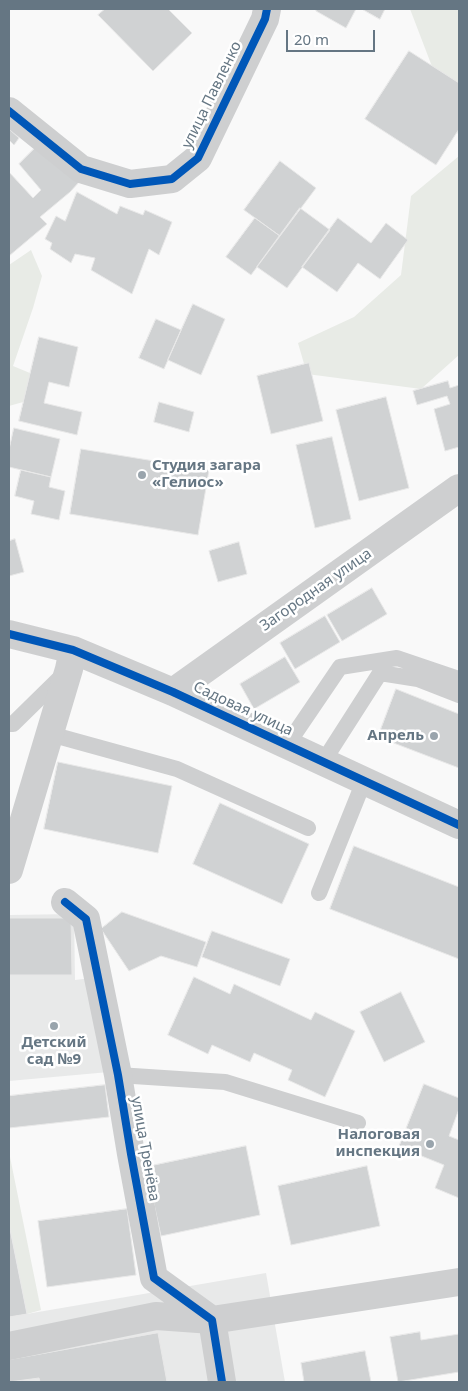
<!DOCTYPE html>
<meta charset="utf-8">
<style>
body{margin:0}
#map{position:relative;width:468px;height:1391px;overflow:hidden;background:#f9f9f9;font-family:"Noto Sans",sans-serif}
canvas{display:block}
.frame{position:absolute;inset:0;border:10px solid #657683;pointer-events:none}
.scale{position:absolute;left:286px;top:30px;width:89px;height:22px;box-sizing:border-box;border:2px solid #657683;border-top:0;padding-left:6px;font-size:15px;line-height:18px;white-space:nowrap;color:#657683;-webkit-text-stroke:4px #fff;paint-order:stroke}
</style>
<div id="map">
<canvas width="468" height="1391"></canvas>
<div class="frame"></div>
<div class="scale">20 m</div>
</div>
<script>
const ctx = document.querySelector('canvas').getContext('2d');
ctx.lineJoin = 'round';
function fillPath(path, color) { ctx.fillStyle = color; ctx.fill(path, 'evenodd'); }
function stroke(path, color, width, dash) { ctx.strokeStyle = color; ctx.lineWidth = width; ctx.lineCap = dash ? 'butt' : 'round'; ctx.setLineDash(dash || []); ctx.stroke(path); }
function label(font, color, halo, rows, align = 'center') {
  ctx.font = font + ' "Noto Sans",sans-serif'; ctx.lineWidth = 5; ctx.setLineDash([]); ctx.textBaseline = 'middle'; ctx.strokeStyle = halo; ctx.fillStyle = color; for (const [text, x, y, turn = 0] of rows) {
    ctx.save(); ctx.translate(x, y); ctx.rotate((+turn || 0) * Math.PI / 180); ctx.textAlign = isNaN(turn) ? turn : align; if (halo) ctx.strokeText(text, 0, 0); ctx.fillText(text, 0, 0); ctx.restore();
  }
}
const built = new Path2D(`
 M74 914 75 980 91 978 109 1072 9 1081V915Z
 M266 1273 285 1382H9V1317Z`);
const green = new Path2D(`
 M410 9H459V137Z
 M459 156V355L421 389 307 374 298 343 354 317 401 275 411 196Z
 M31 250 42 276 33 308 13 366 42 378 41 397 9 406V265Z
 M9 1152 41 1310 27 1314 9 1224Z`);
const building = new Path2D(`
 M105 9H168L192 33 153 71 98 15Z
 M317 9H356L346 28 316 11Z
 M362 9H385L380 19Z
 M409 51 459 83V129L436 165 365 119Z
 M9 129 19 138 14 145 9 140Z
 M36 147 81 180 70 192 40 217 47 224 9 256V172L33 198 41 190 19 164Z
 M280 161 316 188 280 236 244 210Z
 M77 192 117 214 120 206 143 215 145 210 172 222 159 255 149 249 132 294 91 270 95 258 75 254 71 263 50 249 52 243 45 239 56 216 65 221Z
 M300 208 330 230 287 288 257 267Z
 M255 218 280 236 251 275 226 257Z
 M338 218 371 243 386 223 408 240 380 279 358 263 337 292 302 267Z
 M193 304 225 319 201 375 168 360Z
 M156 319 181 330 164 369 139 358Z
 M39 337 78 347 69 387 49 382 44 403 82 412 77 435 19 421Z
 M309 363 323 421 271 434 257 376Z
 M448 381 450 388 459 385V447L445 451 434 409 450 404 447 396 417 405 413 391Z
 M386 397 409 488 359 501 336 410Z
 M159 402 194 412 189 432 154 422Z
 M14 428 60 439 51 477 9 467V450Z
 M332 437 351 519 315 528 296 445Z
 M81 449 209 470 198 535 70 514Z
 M21 470 51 477 49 487 65 491 59 520 31 514 34 501 15 496Z
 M15 539 24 572 9 576V541Z
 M239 542 247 574 218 582 209 551Z
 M372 588 387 614 342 641 327 615Z
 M325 616 340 642 295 669 280 643Z
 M285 657 300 682 254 709 240 684Z
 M396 689 459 714V768L378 737Z
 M58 762 172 786 158 853 44 829Z
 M220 803 309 844 282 904 193 864Z
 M354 846 459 887V959L330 909Z
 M122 912 206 942 197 967 161 956 129 971 101 929Z
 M9 918H71L72 975H9Z
 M212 931 290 959 280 986 202 957Z
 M194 977 230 994 234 984 311 1020 315 1012 355 1031 325 1097 288 1080 292 1070 254 1053 250 1062 212 1045 208 1054 168 1035Z
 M401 992 425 1042 384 1062 360 1012Z
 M424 1084 459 1098V1109L449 1136 459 1140V1198L435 1188 444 1165 399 1147Z
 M105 1085 109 1117 9 1128V1096Z
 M246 1146 260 1215 161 1236 146 1167Z
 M367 1166 380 1226 291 1245 278 1186Z
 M127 1209 136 1275 47 1287 38 1221Z
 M9 1224 27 1314 9 1317Z
 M420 1332 421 1340 459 1334V1372L398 1382 390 1337Z
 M158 1333 167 1382H40L39 1378 9 1382V1360Z
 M365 1351 371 1382H304L301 1363Z`);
const service = new Path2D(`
 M9 724H13L64 674
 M50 734 177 769 308 828
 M287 745 340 667 397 658 459 679
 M323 762 380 673 418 679 459 695
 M319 893 364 781
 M118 1075 225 1082 358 1123`);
const minor = new Path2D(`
 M9 111 81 169 130 184 172 179 198 158 265 19 267 9
 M9 634 73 650 173 692 459 825
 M173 692 459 488
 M9 870 69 669 73 650
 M65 902 86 919 118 1075 131 1154 154 1278 212 1320 222 1382
 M9 1346 156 1316 212 1320 459 1282`);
const cycleway = new Path2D(`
 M9 111 81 169 130 184 172 179 198 158 265 19 267 9
 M9 634 73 650 173 692 459 825
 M65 902 86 919 118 1075 131 1154 154 1278 212 1320 222 1382`);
const markers = [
 [142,475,5,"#99a4ac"],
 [434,736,5,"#99a4ac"],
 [54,1026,5,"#99a4ac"],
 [430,1144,5,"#99a4ac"]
];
const streetNames = [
 ["улица Павленко",212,95,-64],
 ["Загородная улица",316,590,-35],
 ["Садовая улица",243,709,25],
 ["улица Тренёва",145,1149,80]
];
const poiNames = [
 ["Студия загара",152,466,"left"],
 ["«Гелиос»",152,483,"left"],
 ["Апрель",424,736],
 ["Детский",54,1043,"center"],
 ["сад №9",54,1060,"center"],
 ["Налоговая",420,1135],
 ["инспекция",420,1152]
];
fillPath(built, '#e8e9e9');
fillPath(green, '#e8ebe6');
fillPath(building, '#d0d2d3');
stroke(building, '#e8e8e8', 1);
stroke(service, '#cecfd0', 16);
stroke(minor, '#cecfd0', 28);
stroke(cycleway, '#0057b8', 8);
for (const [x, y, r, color] of markers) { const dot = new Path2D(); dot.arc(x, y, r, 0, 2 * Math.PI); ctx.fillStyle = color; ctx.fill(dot); stroke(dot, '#fff', 2); }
label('15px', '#657683', '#fff', streetNames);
label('bold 15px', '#657683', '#fff', poiNames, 'right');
</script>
